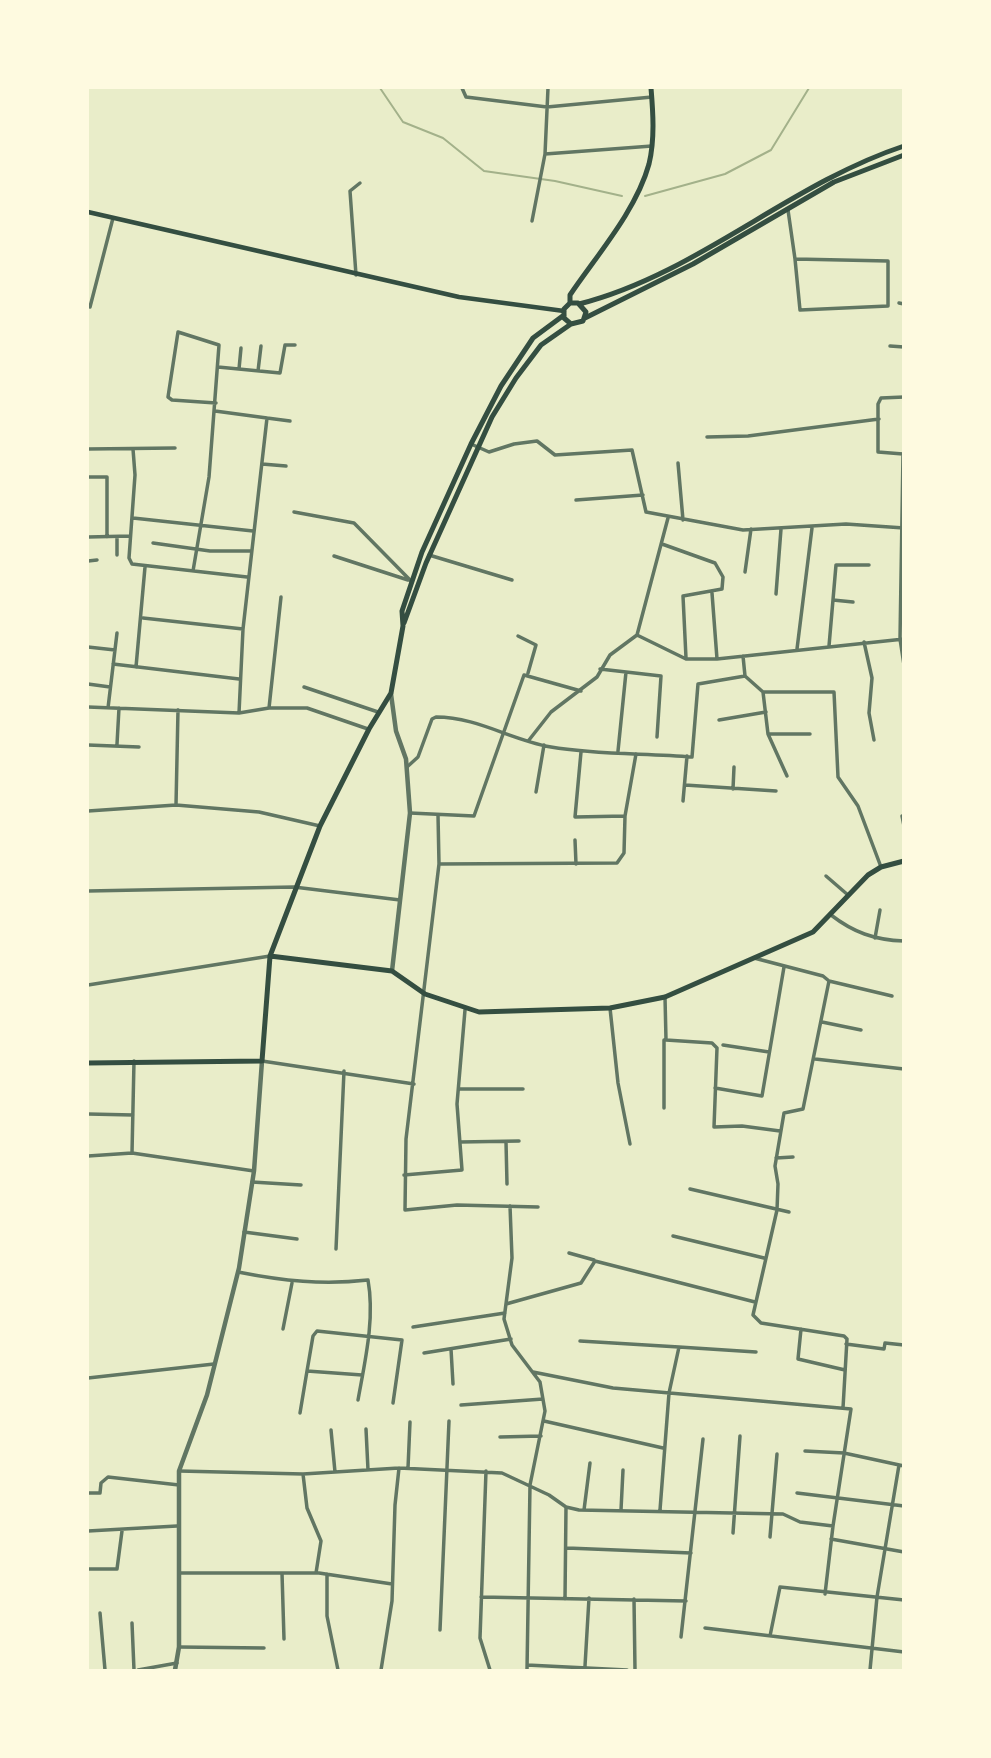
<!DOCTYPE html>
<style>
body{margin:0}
#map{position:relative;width:991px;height:1758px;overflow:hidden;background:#e9edc9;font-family:"DejaVu Sans",sans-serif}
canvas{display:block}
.frame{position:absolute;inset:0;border:89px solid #fefae0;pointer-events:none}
</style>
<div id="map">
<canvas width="991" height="1758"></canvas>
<div class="frame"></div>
</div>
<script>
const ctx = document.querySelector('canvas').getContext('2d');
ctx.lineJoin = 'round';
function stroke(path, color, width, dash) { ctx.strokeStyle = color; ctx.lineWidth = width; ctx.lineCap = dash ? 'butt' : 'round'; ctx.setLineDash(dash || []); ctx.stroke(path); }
const stream = new Path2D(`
 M380 88 403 122 443 138 484 171 555 181 622 196
 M645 196 725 174 771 150 809 88`);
const minor = new Path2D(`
 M462 88 466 97 547 107 652 97
 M548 88 545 154 652 146
 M788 210 795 259 888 261V306L800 310 795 259
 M532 221 545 154
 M356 275 350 191 360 183
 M899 303 904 304
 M90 307 113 218
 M890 346 904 347
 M218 367 280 373 285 345H295
 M239 369 241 348
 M258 371 261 346
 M904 397 881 398 878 404V452L903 454 900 639 904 665
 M215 411 267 418 243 629 239 713
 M267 418 290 421
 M707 437 748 436 879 419
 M471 444 489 452 514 444 537 441 555 455 632 450 646 512 743 530 846 524 904 528
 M88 449 175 448
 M133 449 135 475 129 558 132 564 247 577
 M678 463 683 520
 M262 464 286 466
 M88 477H107V537
 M576 500 643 495
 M294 512 354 523 411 581
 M133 518 253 531
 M88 537 130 536
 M153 543 210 551H251
 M662 544 715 563 723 577 722 589 683 596 686 658
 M117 555V537
 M429 555 512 580
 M334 556 408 580
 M88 561 97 560
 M193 571 209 477 219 345 178 332 168 397 172 400 216 403
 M745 572 751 529
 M712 593 717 659
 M776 594 781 529
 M833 600 853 602
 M143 618 243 629
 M637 635 686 659H717L904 639
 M518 636 536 645 528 673
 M864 642 872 678 869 713 874 740
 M829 646 836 565H869
 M88 647 115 650
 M797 649 812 528
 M743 656 745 676 763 692 768 734 787 776
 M113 664 239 679
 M136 667 145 567
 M600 669 661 676 657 737
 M88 684 110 687
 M304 687 378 712
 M763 692H834L838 777 858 806 881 867
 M88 707 239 713 269 708H307L368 729
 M108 708 117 633
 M269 708 281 597
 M719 720 766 712
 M768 734H810
 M529 740 551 712 597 677 610 655 637 635 668 518
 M117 744 119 708
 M88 745 139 747
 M618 751 626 672
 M581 752 575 817 625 816
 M407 767 418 757 432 719 436 717C477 717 511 740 551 747 597 755 645 753 692 757L698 684 745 676
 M685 785 776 791
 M733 789 734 767
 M536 792 544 745
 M683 801 687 756
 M176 805 178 710
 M88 811 176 805 259 812 320 826
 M410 813 474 816 524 675 581 691
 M438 815 439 864 406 1139 405 1210 457 1205 538 1207
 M902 816 904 826
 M575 840 576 864
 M439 864 617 863 624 853 625 816 636 754
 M826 876 848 895
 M88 891 294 887 400 900
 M831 915C853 932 874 940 904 941
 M875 938 880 910
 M754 958 823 976 829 981 803 1109 784 1113 775 1166 778 1184 777 1210 753 1315 761 1323 844 1336 847 1339 843 1408
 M829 981 892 996
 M88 985 270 956
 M665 997 666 1040 712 1043 717 1048 714 1127 742 1126 780 1131
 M610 1008 618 1083 630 1144
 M822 1022 861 1030
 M723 1045 769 1052
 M815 1059 904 1069
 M262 1061 414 1084
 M715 1088 762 1096 784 967
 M459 1089H523
 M664 1108V1040
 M88 1114 133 1115
 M460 1142 519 1141
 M506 1142 507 1184
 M132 1153 134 1061
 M88 1156 132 1153 254 1171
 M776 1158 793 1157
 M404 1175 462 1170 457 1104 465 1010
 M252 1182 301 1185
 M690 1189 789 1212
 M510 1206 512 1258 504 1319 512 1345 540 1382 545 1411 530 1485 527 1670
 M244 1232 297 1239
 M673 1236 764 1258
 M336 1249 344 1071
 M569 1253 594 1260
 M238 1272C283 1281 323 1285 368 1280 375 1319 365 1361 358 1400
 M506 1304 581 1283 595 1261 755 1302
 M413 1327 505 1313
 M283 1329 292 1283
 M801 1329 798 1359 845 1370
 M580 1341 679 1347 669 1393 660 1510
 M846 1344 884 1349 885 1343 904 1345
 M679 1347 756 1352
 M451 1349 453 1384
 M424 1353 511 1339
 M362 1375 307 1371 313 1336 317 1331 402 1340 393 1403
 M88 1378 214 1364
 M461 1405 543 1399
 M300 1413 307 1371
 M544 1421 663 1448
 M366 1429 368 1470
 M331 1430 335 1472
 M500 1437 541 1436
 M805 1451 844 1453 904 1466
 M408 1468 410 1422
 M179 1471 303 1474 399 1468 502 1473 549 1495 566 1507 579 1510 783 1514 800 1522 833 1526 851 1409 613 1388 533 1372
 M486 1471 480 1638 490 1670
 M303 1474 307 1508 321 1541 316 1573
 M88 1493H100L101 1483 108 1477 179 1485
 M797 1493 904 1506
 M584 1510 590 1463
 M621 1510 623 1470
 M88 1531 177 1526
 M733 1533 740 1436
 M770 1537 777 1454
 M831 1539 904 1552
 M567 1548 691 1553
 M88 1569H117L122 1531
 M180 1573H319L392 1584
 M282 1573 284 1639
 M327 1574V1616L338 1670
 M825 1594 833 1526
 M481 1597 686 1601
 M565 1599 566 1507
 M634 1599 635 1670
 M100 1613 105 1670
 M132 1623 134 1670
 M705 1628 904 1652
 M440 1630 449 1421
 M770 1636 780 1587 904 1600
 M681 1637 703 1439
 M179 1647 264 1648
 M527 1665 627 1670
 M585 1666 589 1598
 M138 1670 177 1663
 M381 1670 392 1601 395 1505 399 1468
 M870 1670 877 1597 899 1465`);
const tertiary = new Path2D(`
 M391 694 396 731 406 759 410 813 392 971
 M175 1670 179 1647V1471L207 1395 239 1268 254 1171 262 1061`);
const secondary = new Path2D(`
 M88 212 459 297 564 311`);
const primary = new Path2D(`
 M570 303V295C597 255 636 211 649 164 655 139 653 112 651 88
 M579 304C697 274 789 184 904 146
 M585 318 693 264 834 182 904 155
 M404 623 426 563 492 417 516 378 541 345 571 324 583 321 586 312 578 303H570L564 309V318L571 324
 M270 956 392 971 425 994 479 1012 610 1008 665 997 813 932 868 875 881 867 904 861
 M88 1063 262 1061 270 956 320 826 369 729 391 693 403 626 402 611 422 552 471 444 501 386 533 338 564 315`);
stroke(stream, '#a3b18a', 2);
stroke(minor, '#617663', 3.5);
stroke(tertiary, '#617663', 4.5);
stroke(secondary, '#344e41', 4.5);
stroke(primary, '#344e41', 5);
</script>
